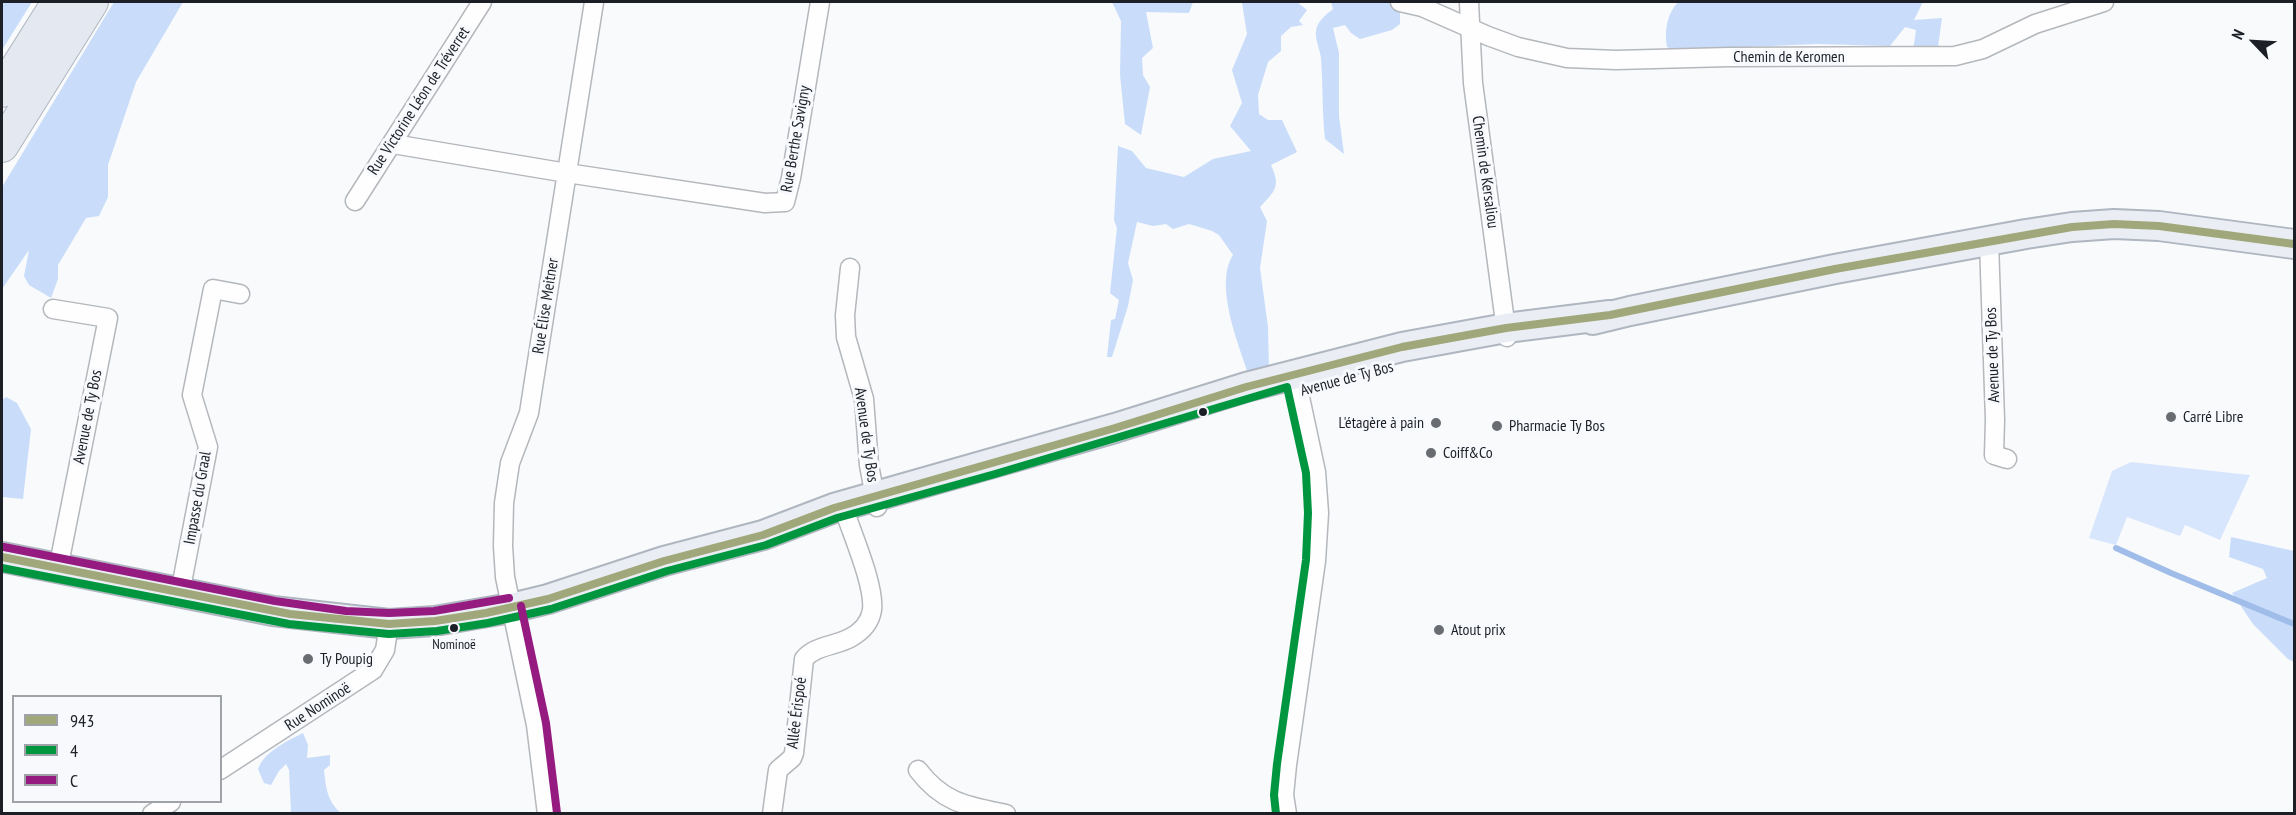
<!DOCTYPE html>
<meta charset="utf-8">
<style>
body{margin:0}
#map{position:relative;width:2296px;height:815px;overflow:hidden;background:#f8fafc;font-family:"PT Sans Narrow",sans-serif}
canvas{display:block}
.frame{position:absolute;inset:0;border:3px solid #1c2026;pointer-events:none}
.legend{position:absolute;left:12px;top:695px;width:210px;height:108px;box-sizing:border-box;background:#f7f9fd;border:2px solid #9fa2a7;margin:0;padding:8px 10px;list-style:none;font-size:18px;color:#1c2026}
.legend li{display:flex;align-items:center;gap:12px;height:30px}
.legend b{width:30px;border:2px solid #9fa2a7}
.north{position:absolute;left:2224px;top:12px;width:60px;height:60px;-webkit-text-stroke:4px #f7f9fd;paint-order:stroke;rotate:295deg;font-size:16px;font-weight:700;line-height:24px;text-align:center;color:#1c2026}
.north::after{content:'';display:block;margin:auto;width:21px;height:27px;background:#1c2026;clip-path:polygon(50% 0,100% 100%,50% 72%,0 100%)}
</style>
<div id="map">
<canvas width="2296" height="815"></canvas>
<div class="frame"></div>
<ul class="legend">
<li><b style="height:8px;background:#a0a87b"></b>943</li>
<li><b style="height:8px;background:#009640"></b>4</li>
<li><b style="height:8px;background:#951b81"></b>C</li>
</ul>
<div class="north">N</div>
</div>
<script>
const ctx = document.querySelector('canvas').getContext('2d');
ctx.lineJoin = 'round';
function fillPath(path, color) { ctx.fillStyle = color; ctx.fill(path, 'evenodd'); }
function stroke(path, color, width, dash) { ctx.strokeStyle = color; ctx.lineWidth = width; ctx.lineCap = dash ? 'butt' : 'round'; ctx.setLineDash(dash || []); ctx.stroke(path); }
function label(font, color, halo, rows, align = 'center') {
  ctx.font = font + ' "PT Sans Narrow",sans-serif'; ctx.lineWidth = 6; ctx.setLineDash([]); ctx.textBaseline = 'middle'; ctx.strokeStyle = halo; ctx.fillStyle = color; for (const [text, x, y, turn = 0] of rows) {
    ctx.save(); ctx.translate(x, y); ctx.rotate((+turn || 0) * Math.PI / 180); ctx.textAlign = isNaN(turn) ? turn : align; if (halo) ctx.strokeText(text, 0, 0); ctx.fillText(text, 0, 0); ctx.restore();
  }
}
const green = new Path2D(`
 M2131 462 2250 475 2220 540 2185 525 2180 536 2127 517 2116 545 2089 538 2112 471Z`);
const forest = new Path2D(`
 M2 2H32L2 50Z
 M114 2H183L136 82 108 165V197L99 216 86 218 58 265V279L51 298 29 285 24 276 29 250 2 289V187Z
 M1112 2H1193L1189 13 1146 12 1153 48 1142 58 1143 75 1150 87 1141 135 1125 124 1120 75 1121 21Z
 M1210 2H1297L1307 10 1299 21 1303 25 1291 27 1281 36V51L1268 62 1258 95 1259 114 1268 120H1282L1297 152 1271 165C1281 187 1275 191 1260 207L1267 221 1260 268 1268 327 1269 370 1248 373C1238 343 1214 284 1233 255L1219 235 1212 231 1189 224 1173 229 1166 224 1153 226 1137 222 1128 263 1133 280 1128 306 1112 357H1107L1111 320 1115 319 1119 300 1110 293 1117 228 1114 220 1118 146 1132 151 1146 168 1184 177 1213 159 1251 151 1230 126 1242 103 1232 70 1247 34 1242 3Z
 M1331 2H1400V24L1392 30 1360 39 1351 33 1345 25 1333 28 1339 53V116L1344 154 1325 139C1322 112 1323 85 1321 58 1320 50 1315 39 1316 31 1317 21 1326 15 1333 9Z
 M1678 2H1923L1914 20 1942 18 1938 47 1913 51 1916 30 1905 27 1890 46 1817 44 1674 50 1667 47C1664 31 1667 14 1678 2Z
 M6 397 17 403 31 429 23 499 2 497V400Z
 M2231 537 2294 551V662L2288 659 2253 624 2232 593 2267 578 2263 569 2229 557Z
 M303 733 308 745 307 758 330 755V765L324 770C326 788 327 801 341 813H291L289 770 286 764 279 771 271 785 264 783 258 769C264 752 287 741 303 733Z`);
const stream = new Path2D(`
 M2116 548 2171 573 2294 624`);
const minor = new Path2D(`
 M1400 2 1422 7 1488 36 1518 47 1567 58 1616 60 1729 57 1955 56 1983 49 2035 24 2104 2
 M1469 2 1473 83 1507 337
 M393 144 567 173 765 203 785 202 791 178 820 2
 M355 201 482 2
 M1989 242 1995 420 1994 455 2007 459
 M850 268 845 315 846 337 864 399 869 465 877 507
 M53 309 108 318 58 569
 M180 593 208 447 192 395 213 289 240 294
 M220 770 373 670 385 650 389 624
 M918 770C943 803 967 806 1006 814
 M152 814 171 802
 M547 814 536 725 505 577 503 546 504 503 510 463 529 413 533 387 594 2
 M772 814 778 770 792 758 794 753 804 659C814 646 835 646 850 638 861 632 870 623 872 610 875 585 851 532 843 506
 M1287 814 1284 795 1287 765 1316 561 1319 513 1316 472 1295 374`);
const primary = new Path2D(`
 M1593 320 1630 311 1835 269 2026 234 2072 227 2114 224 2159 226 2294 244
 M2 557 273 611 389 624 435 621 511 608 548 599 664 561 763 535 834 508 1115 428 1246 387 1402 347 1506 328 1610 315`);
const trunk = new Path2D(`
 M2 91 58 2
 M2 146 92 2`);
const bus1 = new Path2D(`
 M2 557 290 614 389 624 435 621 486 613 548 599 664 561 763 535 834 508 1115 428 1246 387 1402 347 1506 328 1610 315 1835 269 2072 227 2114 224 2159 226 2294 244`);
const bus2 = new Path2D(`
 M2 568 289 624 389 634 437 631 488 623 551 609 667 571 766 545 837 518 995 474 1287 387 1306 473 1308 513 1306 560 1277 764 1274 795 1276 814`);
const bus3 = new Path2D(`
 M4 547 275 601 346 611 389 613 434 611 509 598
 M521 606 546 723 557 813`);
const markers = [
 [1203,412,5,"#1c2026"],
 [2171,417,6,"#696c71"],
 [1436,423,6,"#696c71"],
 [1497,426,6,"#696c71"],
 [1431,453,6,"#696c71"],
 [454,628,5,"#1c2026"],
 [1439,630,6,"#696c71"],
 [308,659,6,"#696c71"]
];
const busNames = [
 ["Nominoë",454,645]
];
const streetNames = [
 ["Chemin de Keromen",1789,57],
 ["Rue Victorine Léon de Tréverret",419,101,-57],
 ["Rue Berthe Savigny",796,139,-80],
 ["Chemin de Kersaliou",1485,172,82],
 ["Rue Élise Meitner",546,306,-81],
 ["Avenue de Ty Bos",1993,355,-92],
 ["Avenue de Ty Bos",1347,379,-15],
 ["Avenue de Ty Bos",88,417,-79],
 ["Avenue de Ty Bos",866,435,82],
 ["Impasse du Graal",198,498,-80],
 ["Rue Nominoë",318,707,-33],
 ["Allée Érispoé",797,713,-83]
];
const poiNames = [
 ["Carré Libre",2183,417],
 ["L'étagère à pain",1424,423,"right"],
 ["Pharmacie Ty Bos",1509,426],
 ["Coiff&Co",1443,453],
 ["Atout prix",1451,630],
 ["Ty Poupig",320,659]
];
fillPath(green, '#d8e6fd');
fillPath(forest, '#c9ddfa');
stroke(stream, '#a0bde9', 6);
stroke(minor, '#b4b7bb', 21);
stroke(primary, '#afb6c0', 32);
stroke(trunk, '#afb6c0', 34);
stroke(minor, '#fefeff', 18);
stroke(primary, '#eaeef4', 28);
stroke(trunk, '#e4e8f0', 32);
stroke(bus1, '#a0a87b', 8);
stroke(bus2, '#009640', 8);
stroke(bus3, '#951b81', 8);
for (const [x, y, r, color] of markers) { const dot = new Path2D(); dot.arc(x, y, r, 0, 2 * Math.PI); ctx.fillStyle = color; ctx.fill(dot); stroke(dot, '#f7f9fd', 2); }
label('14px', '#1c2026', '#f7f9fd', busNames);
label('16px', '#1c2026', '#f7f9fd', streetNames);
label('16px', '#1c2026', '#f7f9fd', poiNames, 'left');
</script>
